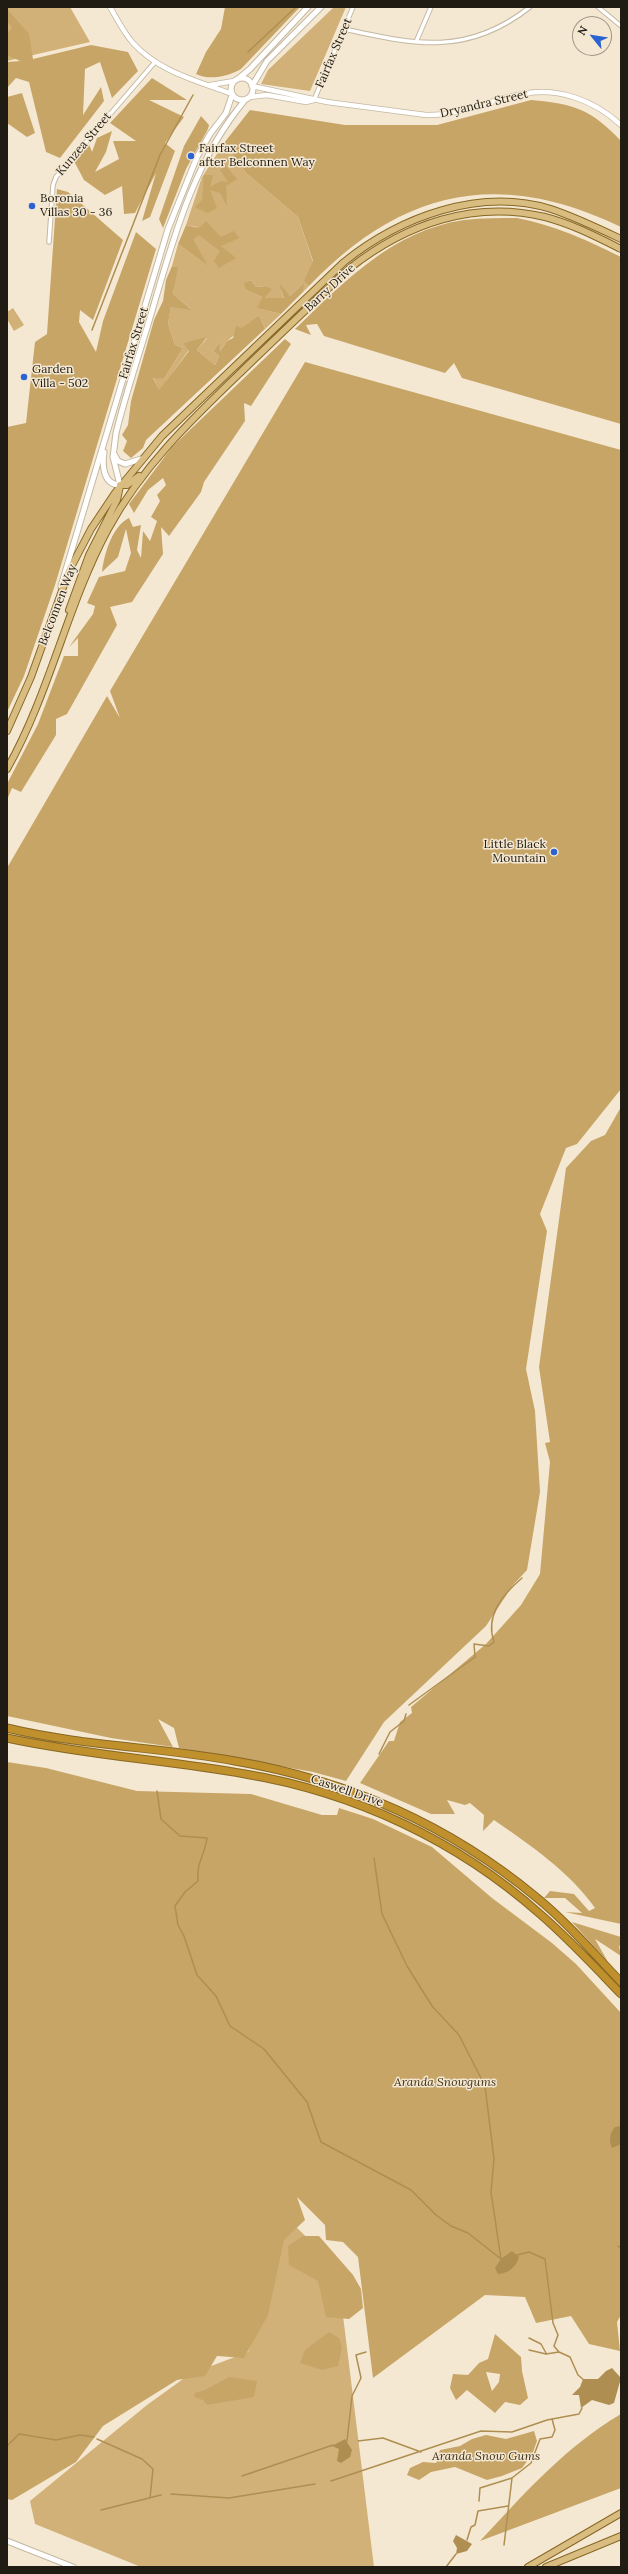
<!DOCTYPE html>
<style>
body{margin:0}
#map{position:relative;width:628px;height:2574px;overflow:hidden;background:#f5e8d2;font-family:Lora,serif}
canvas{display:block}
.frame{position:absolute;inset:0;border:8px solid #201c14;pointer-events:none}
.north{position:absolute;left:572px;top:16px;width:40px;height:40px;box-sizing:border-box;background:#f5e8d2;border:1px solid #a09686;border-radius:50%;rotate:300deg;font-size:11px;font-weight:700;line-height:16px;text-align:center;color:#201c14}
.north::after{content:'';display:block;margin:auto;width:14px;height:18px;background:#2b64d2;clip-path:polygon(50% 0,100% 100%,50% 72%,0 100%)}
</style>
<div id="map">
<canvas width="628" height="2574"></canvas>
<div class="frame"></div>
<div class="north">N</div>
</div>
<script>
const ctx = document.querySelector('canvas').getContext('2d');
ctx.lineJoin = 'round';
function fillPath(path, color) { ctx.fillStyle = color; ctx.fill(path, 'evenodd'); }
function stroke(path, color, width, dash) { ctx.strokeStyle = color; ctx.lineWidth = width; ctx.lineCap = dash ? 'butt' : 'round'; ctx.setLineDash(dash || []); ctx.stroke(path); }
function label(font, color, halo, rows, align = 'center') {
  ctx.font = font + ' Lora,serif'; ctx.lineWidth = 3; ctx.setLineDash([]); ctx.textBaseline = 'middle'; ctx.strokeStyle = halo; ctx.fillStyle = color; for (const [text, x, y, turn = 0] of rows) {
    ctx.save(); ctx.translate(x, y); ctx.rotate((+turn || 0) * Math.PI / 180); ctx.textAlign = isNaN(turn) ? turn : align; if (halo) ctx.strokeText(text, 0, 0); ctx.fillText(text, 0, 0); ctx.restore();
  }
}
const green = new Path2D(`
 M7 7H70L90 42 7 61Z
 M334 7H346L310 91 261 84 268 70Z
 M224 143 246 173 298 217 313 262 305 281 309 286 303 292V284L290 296 281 289 284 299 265 298 271 289 266 286 256 287 251 280 245 283 246 290 262 297 258 308 281 314 265 329 259 315 227 341 219 352V343L213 351 219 356 215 365 197 350 207 338 184 343 189 350 159 391 153 377 164 379 183 348 175 345 168 323 171 306 191 309 173 294 177 267 172 266 178 244 207 265 192 239 197 227 186 225 202 177Z
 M13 308 24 325 14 331 7 319V312Z
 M288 2219 337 2267 374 2567H141L35 2524 30 2501 147 2405 190 2374 248 2352 266 2304Z`);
const forest = new Path2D(`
 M225 7H300L241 69C229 76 209 81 196 74L206 52 221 29Z
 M7 9 29 34 33 59 91 45 128 52 138 71 112 98 100 62 85 69 83 115 101 87 104 101 60 158 46 152 29 82 16 78 7 88V62L20 61 7 55V35L12 27 7 22Z
 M152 78 187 100H149L184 117 165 143 175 151 150 217 142 221 156 173 135 213 124 214 122 186 105 195 84 180 74 161 89 144 92 152 97 138 112 131 106 152 95 172 119 159 113 141H136L110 123Z
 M22 93 35 133 27 137 7 123V97Z
 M531 100C574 104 591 109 621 141V227C499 168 402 189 309 286L304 281 313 261 298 217 246 173 224 143 250 110 345 125H437Z
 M201 116 209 125 208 129 186 169 163 228 159 219 184 146Z
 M226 166 237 179 226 186 227 206 220 193 210 190 217 208 208 213 195 207 202 200 204 175H213L210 187 221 181 228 182 220 170Z
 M57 189 68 192 123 240 93 320 80 310 79 322 96 352 103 321 136 232 156 249 55 585 24 676 7 712V427L26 423 35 342 47 334Z
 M517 218C554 225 587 240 621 257V424L462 378 454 363 445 373 324 336 317 324 306 325 311 335 295 329C344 282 393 230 464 220 482 218 499 218 517 218Z
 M206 221 221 237 234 231 239 238 221 246 236 258 219 268 214 261 220 251 199 235 193 239 208 266 178 244 186 225 199 228Z
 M172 266 178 267 173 294 192 310 171 307 168 323 175 345 183 348 164 379 153 378 159 390 189 351 183 343 207 337 197 350 215 365 219 356 213 351 219 343 220 351 227 341 233 338 236 326 242 328 259 315 265 329 146 440 143 448 131 458 123 451 127 441 122 435 128 425 131 401 154 320 163 301 166 280Z
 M251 280 256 287 266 286 272 289 265 298H284L279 283 290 296 304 283 303 292 281 314 257 308 262 297 246 290 244 283Z
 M285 339 291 344 251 406 244 403 245 421 204 482 201 492 169 536 161 527 163 554 132 602 110 607 117 625 67 714 56 719V735L21 792 12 788 7 800V784L38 724 64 656H78V638L69 647 93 614 95 606 87 603 99 577 125 571 131 553 126 529 118 557 102 572C104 555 112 526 129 518L133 527 141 525 137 550 141 558 143 531 150 541 157 521 151 517 160 501 157 495 166 485 163 478 148 490 134 513 129 504 172 447Z
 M305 362 621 450V1089L577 1144 566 1148 540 1214 547 1231 526 1369 535 1411 540 1492 527 1570 513 1585 486 1626 384 1722 346 1781 313 1772 179 1748 174 1728 158 1719 173 1747 111 1738 7 1716V868L107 696 120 718 110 691Z
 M621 1107V1924L565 1912 582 1913 565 1898H544L550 1891 574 1894 589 1911 595 1908C570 1872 530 1845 494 1820L483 1831 484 1815 470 1803 465 1805 447 1800 455 1814H431L360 1783 389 1741H394L400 1722 412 1713 411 1707 486 1644 521 1605 540 1574 550 1462 545 1443 550 1442 539 1367 566 1168 591 1141 605 1135Z
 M7 1762 46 1768 137 1791 251 1794 322 1815H337L339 1808 373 1819 432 1847 492 1898 552 1943 576 1964 621 2013V2315L617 2322 620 2351 589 2344 571 2316 536 2323 525 2297 485 2295 373 2378 358 2257 343 2242 326 2240 325 2225 297 2197 305 2220 284 2240 268 2315 244 2358 217 2356 205 2376 177 2380 103 2426 76 2462 12 2500 7 2499Z
 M572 1922 621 1937V1946H619L621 1956 595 1939 608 1962Z
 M303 2236H319L353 2275 361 2289 363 2308 349 2319 326 2317 318 2281 289 2265 288 2246Z
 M329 2332 339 2338 342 2347 338 2366 322 2370 300 2363 305 2350Z
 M495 2334 521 2357 522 2371 528 2398 520 2405 505 2402 495 2413 467 2390 456 2400 450 2388 453 2374 468 2375 479 2363 488 2359ZM486 2372 500 2374 499 2382 492 2391Z
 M229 2377 257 2381 254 2397 207 2405 203 2400 194 2397 195 2393 205 2390Z
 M621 2414V2488L480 2541C524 2494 565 2447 621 2414Z
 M534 2431 537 2441 532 2455 522 2468 502 2476 487 2480 455 2467 431 2472 419 2480 407 2475 410 2468 423 2462 436 2463 440 2450 460 2446 472 2439 486 2435 506 2439Z`);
const water = new Path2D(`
 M621 2126V2144L612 2148C609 2140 609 2135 615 2127Z
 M512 2251 519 2257C517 2266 508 2274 498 2274L495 2268 501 2259Z
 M612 2368 621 2378 614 2403 609 2405 592 2400 581 2408 579 2395H572L580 2387 583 2379H598L606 2371Z
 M345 2439 352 2450 350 2457 341 2463 337 2461 339 2449 332 2446Z
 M456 2535 472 2544 467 2551 456 2554 457 2548 453 2541Z`);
const stream = new Path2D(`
 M248 52 296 7
 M92 330 160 155 193 95
 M409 1705 475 1657 474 1644 489 1646 494 1642C485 1616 502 1595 522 1578
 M379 1754 390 1732 404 1721 406 1714
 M157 1791 161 1819 180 1836 207 1838C205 1855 196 1863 198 1881L185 1892 175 1906 178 1925 184 1936 197 1975 216 1996 230 2026 264 2049 307 2102 321 2142 411 2190 436 2215 451 2226 468 2233 501 2259
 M374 1858 382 1914 407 1966 432 2006 459 2035 485 2086 494 2159 491 2192 501 2259
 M618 2246 621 2248
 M517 2255 529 2252 545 2259 553 2323 558 2335 554 2346 559 2352 570 2357 578 2375 585 2381
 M529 2338 541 2344 546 2353
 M529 2350 546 2354 559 2352
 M97 2439 142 2459 153 2469 150 2498
 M347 2441 352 2396 361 2378 356 2355 366 2352
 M358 2441 383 2438 421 2452
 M7 2446 19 2434 56 2440 80 2435 94 2437
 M242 2476 333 2445
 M331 2481 481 2431 512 2432 547 2420 579 2414 582 2408
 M171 2494 229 2498 315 2484
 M479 2501 480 2488 512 2478
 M101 2510 161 2495
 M467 2540 471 2527 475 2525 478 2511 508 2506
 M504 2545 512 2478 531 2463 540 2439 552 2437 555 2430 552 2419
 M446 2567 456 2554`);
const minor = new Path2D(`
 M598 7 621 26
 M344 29C416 45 468 56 530 7
 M416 42 431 7
 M314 100 353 7
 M49 242 53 185 56 177 155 62`);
const tertiary = new Path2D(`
 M110 7C117 19 124 33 133 43 159 72 198 81 232 94
 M210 85 234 81
 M252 86 327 102 426 115C460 116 489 100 522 94 558 87 594 100 621 125
 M250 97 267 95 306 102 314 100`);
const secondary = new Path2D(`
 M231 89a11 11 0 1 1 22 0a11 11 0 1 1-22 0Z
 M238 79 250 69 308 7
 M252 86 267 61 321 7
 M104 452C102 465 103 485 120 485L113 457 116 433C126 392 140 352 152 311 174 236 194 161 245 100
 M114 454 118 461 125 464 141 459
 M61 586 168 229 197 157 210 134 226 113 232 95
 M7 2541 73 2567`);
const primary = new Path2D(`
 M120 485H127L139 476
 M69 610 89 555 117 500 120 486
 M7 731 31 677 69 571 91 529 115 493 162 436 344 262C400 217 479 187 551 209 575 217 598 228 621 239
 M7 769C50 693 67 605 108 529 142 467 190 421 240 373 276 338 313 303 350 268 406 224 473 200 545 217 572 224 597 237 621 249
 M528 2567 621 2513
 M546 2567 621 2536`);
const motorway = new Path2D(`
 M7 1728C82 1746 160 1747 235 1761 346 1780 449 1825 536 1897 567 1922 593 1953 621 1982
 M7 1738C85 1755 166 1760 245 1774 354 1792 458 1841 540 1914 569 1939 595 1967 621 1994`);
const markers = [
 [191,156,4,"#2b64d2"],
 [32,206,4,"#2b64d2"],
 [24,377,4,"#2b64d2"],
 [554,852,4,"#2b64d2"]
];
const streetNames = [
 ["Fairfax Street",334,53,-67],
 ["Dryandra Street",484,104,-13],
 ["Kunzea Street",84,144,-50],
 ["Barry Drive",330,288,-43],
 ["Fairfax Street",134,343,-73],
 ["Belconnen Way",58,605,-69],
 ["Caswell Drive",347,1791,19]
];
const poiNames = [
 ["Fairfax Street",199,149],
 ["after Belconnen Way",199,163],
 ["Boronia",40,199],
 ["Villas 30 - 36",40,213],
 ["Garden",32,370],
 ["Villa - 502",32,384],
 ["Little Black",546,845,"right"],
 ["Mountain",546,859,"right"]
];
const parkNames = [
 ["Aranda Snowgums",445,2083],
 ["Aranda Snow Gums",486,2457]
];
fillPath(green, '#d1b178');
fillPath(forest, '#c7a567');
fillPath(water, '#af8e51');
stroke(stream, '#af8e51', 1.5);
stroke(minor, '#c4b8a2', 5.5);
stroke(tertiary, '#c4b8a2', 6);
stroke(secondary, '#c4b8a2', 7);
stroke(primary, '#876724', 8);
stroke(motorway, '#876724', 9);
stroke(minor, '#fff', 3.5);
stroke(tertiary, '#fff', 4.5);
stroke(secondary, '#fff', 5);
stroke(primary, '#d9bc80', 6);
stroke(motorway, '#bf902c', 7);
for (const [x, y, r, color] of markers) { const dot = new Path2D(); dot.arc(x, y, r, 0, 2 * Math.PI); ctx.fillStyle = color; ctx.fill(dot); stroke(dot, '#f5e8d2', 1.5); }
label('12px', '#201c14', '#f5e8d2', streetNames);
label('12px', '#201c14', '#f5e8d2', poiNames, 'left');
label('italic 12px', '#3f3014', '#f5e8d2', parkNames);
</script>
